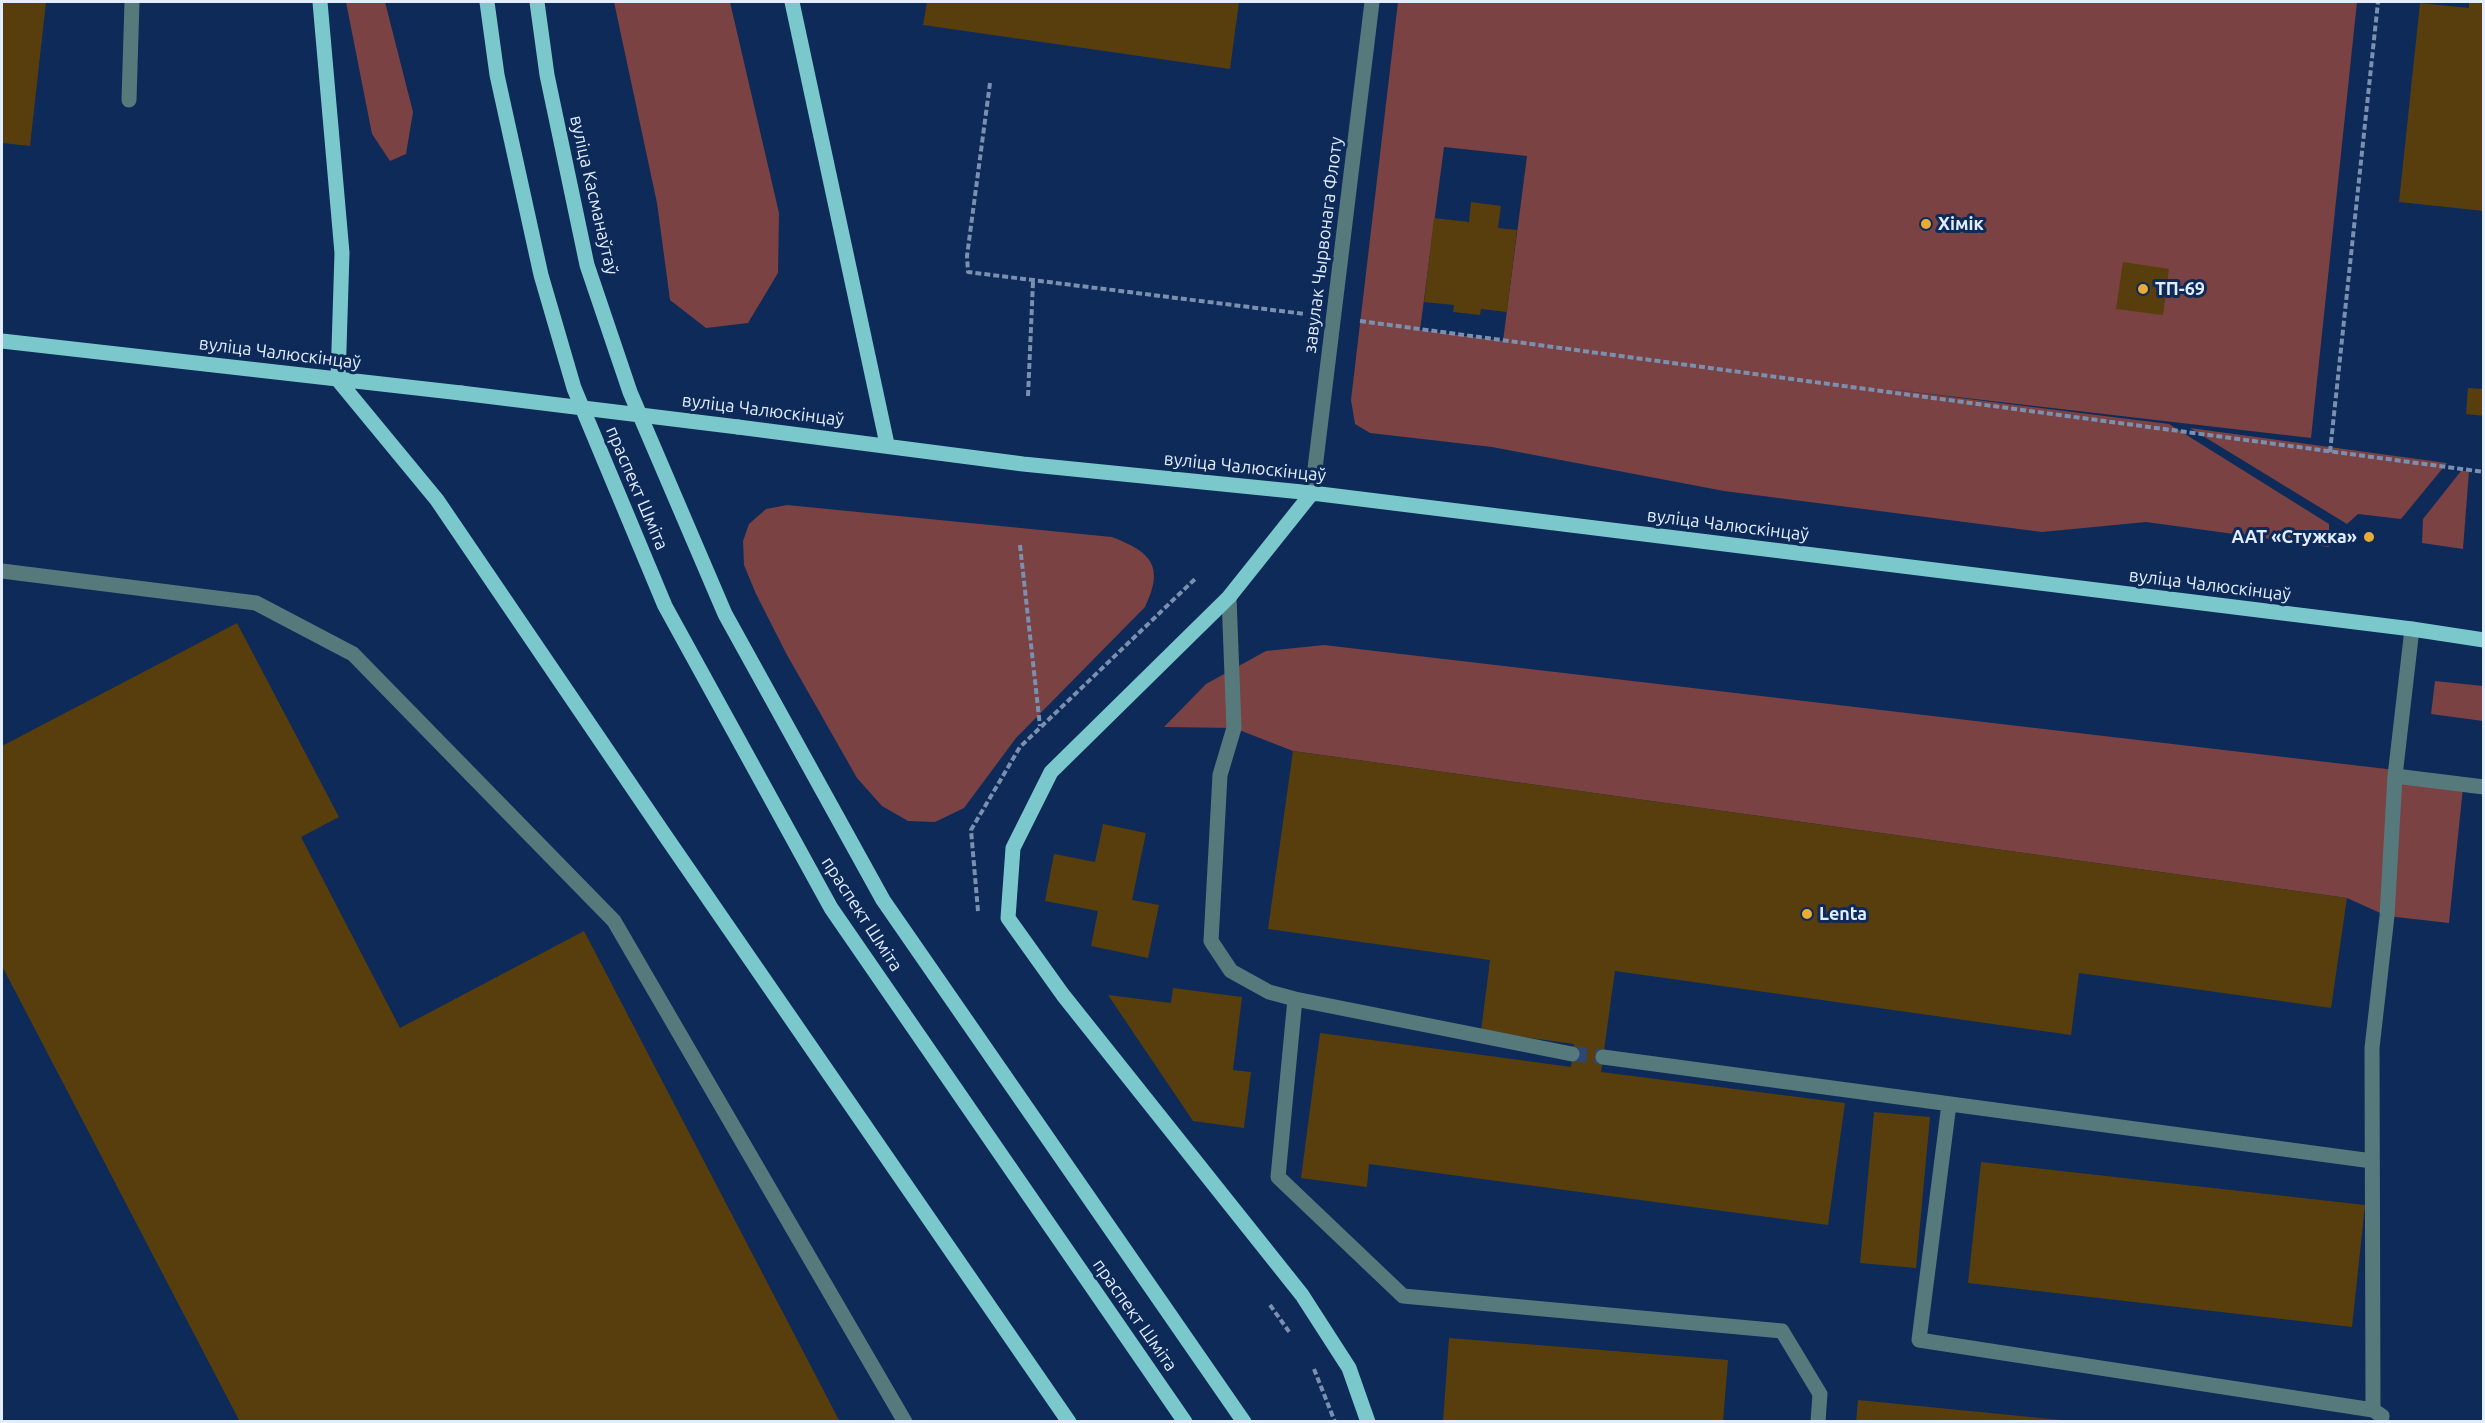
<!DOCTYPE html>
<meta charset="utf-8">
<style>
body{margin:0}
#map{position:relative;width:2485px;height:1423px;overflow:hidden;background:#0d2a59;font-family:Ubuntu,sans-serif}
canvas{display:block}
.frame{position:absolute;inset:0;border:3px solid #e2edff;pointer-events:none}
</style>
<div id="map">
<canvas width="2485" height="1423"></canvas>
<div class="frame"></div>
</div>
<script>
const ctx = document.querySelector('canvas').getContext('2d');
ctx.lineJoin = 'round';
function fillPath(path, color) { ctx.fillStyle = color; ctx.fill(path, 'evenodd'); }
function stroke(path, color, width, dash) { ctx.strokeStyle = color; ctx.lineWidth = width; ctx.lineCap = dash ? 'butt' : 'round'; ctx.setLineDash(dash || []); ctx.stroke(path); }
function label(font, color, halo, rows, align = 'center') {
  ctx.font = font + ' Ubuntu,sans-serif'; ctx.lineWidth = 6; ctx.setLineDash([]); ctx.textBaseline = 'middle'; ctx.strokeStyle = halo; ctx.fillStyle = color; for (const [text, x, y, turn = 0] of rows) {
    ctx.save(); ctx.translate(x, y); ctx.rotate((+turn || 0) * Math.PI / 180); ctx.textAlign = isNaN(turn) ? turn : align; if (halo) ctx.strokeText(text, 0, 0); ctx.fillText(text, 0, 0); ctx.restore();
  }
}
const green = new Path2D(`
 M346 2H385L413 112 406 154 390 161 372 134Z
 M614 2H730L779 213 778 273 748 323 706 328 670 300 657 203Z
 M1398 2H2357L2311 438 1888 389 2169 424 2329 524V547L2146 522 2042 532 1724 491 1492 447 1370 433 1355 424 1351 400ZM1444 147 1527 156 1503 341 1420 330Z
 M2190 428 2447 463 2401 519 2358 514 2347 524Z
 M2461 471H2469L2463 549 2422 543 2423 519Z
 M787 505 1112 537C1151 552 1165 566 1145 607L1016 738 964 808 935 822 908 821 882 806 857 778 787 655 756 594 744 565 743 541 749 524 766 509Z
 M1324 645 2464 778 2449 923 2387 916 2347 898 1293 751 1234 728 1164 727 1206 684 1266 651Z
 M2435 681 2483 686V721L2431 714Z`);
const building = new Path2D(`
 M2 2H46L30 146 2 143Z
 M927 2H1239L1230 69 923 25Z
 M2469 2H2484V211L2399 202 2420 3 2469 8Z
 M1471 202 1501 206 1498 228 1517 230 1507 312 1481 309 1480 315 1453 312 1454 305 1424 302 1434 218 1469 222Z
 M2123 262 2169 269 2163 315 2116 309Z
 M2468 388 2484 389V416L2466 414Z
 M237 623 339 817 301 837 400 1028 584 931 840 1422H240L2 966V746Z
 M1293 751 2347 898 2331 1008 2079 973 2071 1035 1615 971 1601 1072 1845 1103 1828 1225 1369 1164 1367 1187 1301 1178 1320 1033 1571 1067 1574 1044 1481 1031 1490 960 1268 929Z
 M1103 824 1146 833 1132 900 1159 905 1148 958 1091 946 1098 911 1045 901 1054 854 1095 862Z
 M1173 988 1242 997 1233 1070 1251 1072 1244 1128 1193 1121 1108 995 1171 1003Z
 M1874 1112 1930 1117 1916 1268 1860 1263Z
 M1981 1162 2365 1205 2352 1327 1968 1283Z
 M1449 1338 1728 1360 1723 1422H1443Z
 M1858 1400 2061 1420V1422H1856Z`);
const minorTunnel = new Path2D(`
 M1572 1054 1603 1057`);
const path = new Path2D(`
 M990 83 967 256 968 272 1305 314
 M1360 321 2484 472
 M1028 396 1033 282
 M2330 452 2378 2
 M1020 545 1040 726
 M978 911 971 830 1020 747 1195 579
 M1270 1305 1290 1333
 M1314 1369 1335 1422`);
const minor = new Path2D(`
 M129 100 132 2
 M1312 493 1372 2
 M2 571 256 603 353 654 614 921 905 1422
 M1229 597 1234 728 1220 775 1211 941 1231 971 1269 992 1295 999 1572 1054
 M2412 629 2395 776 2484 787
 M1295 999 1278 1177 1403 1296 1782 1331 1820 1394 1818 1422
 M1603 1057 2372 1161
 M1949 1104 1919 1340 2373 1410 2382 1416 2381 1422
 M2373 1410 2372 1048 2387 916 2395 776`);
const major = new Path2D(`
 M320 2 342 253 338 380 437 500 664 834 1069 1422
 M487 2 497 75 541 275 574 388 665 606 831 908 1185 1422
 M537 2 547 75 587 265 630 392 725 614 883 900 1244 1422
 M792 2 887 444
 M2 341 461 393
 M738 427 1023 464 1312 493 2412 629 2484 640
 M1312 493 1229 597 1051 772 1013 848 1008 918 1063 995 1302 1295 1349 1368 1368 1422`);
const majorBridge = new Path2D(`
 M461 393 738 427`);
const markers = [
 [1926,224,6,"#e8ab37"],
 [2143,289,6,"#e8ab37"],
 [2369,537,6,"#e8ab37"],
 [1807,914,6,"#e8ab37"]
];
const streetNames = [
 ["вуліца Касманаўтаў",594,195,77],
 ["завулак Чырвонага Флоту",1323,245,-83],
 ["вуліца Чалюскінцаў",280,353,7],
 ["вуліца Чалюскінцаў",763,410,7],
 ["вуліца Чалюскінцаў",1245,467,6],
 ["праспект Шміта",637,488,67],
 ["вуліца Чалюскінцаў",1728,525,7],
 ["вуліца Чалюскінцаў",2210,585,7],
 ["праспект Шміта",862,914,57],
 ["праспект Шміта",1135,1315,55]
];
const poiNames = [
 ["Хімік",1938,224],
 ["ТП-69",2155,289],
 ["ААТ «Стужка»",2357,537,"right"],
 ["Lenta",1819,914]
];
fillPath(green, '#7a4243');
fillPath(building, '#583e0c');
stroke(minorTunnel, '#2d4772', 15, [15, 8]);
stroke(path, '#7b8faf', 4, [6, 3]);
stroke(minor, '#567a7c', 15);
stroke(major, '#7bc8cc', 15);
stroke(majorBridge, '#7bc8cc', 15);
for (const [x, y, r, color] of markers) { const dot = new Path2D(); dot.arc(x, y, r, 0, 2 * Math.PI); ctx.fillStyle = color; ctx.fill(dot); stroke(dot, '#0d2a59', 2); }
label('18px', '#e2edff', '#0d2a59', streetNames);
label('bold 18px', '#e2edff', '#0d2a59', poiNames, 'left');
</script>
